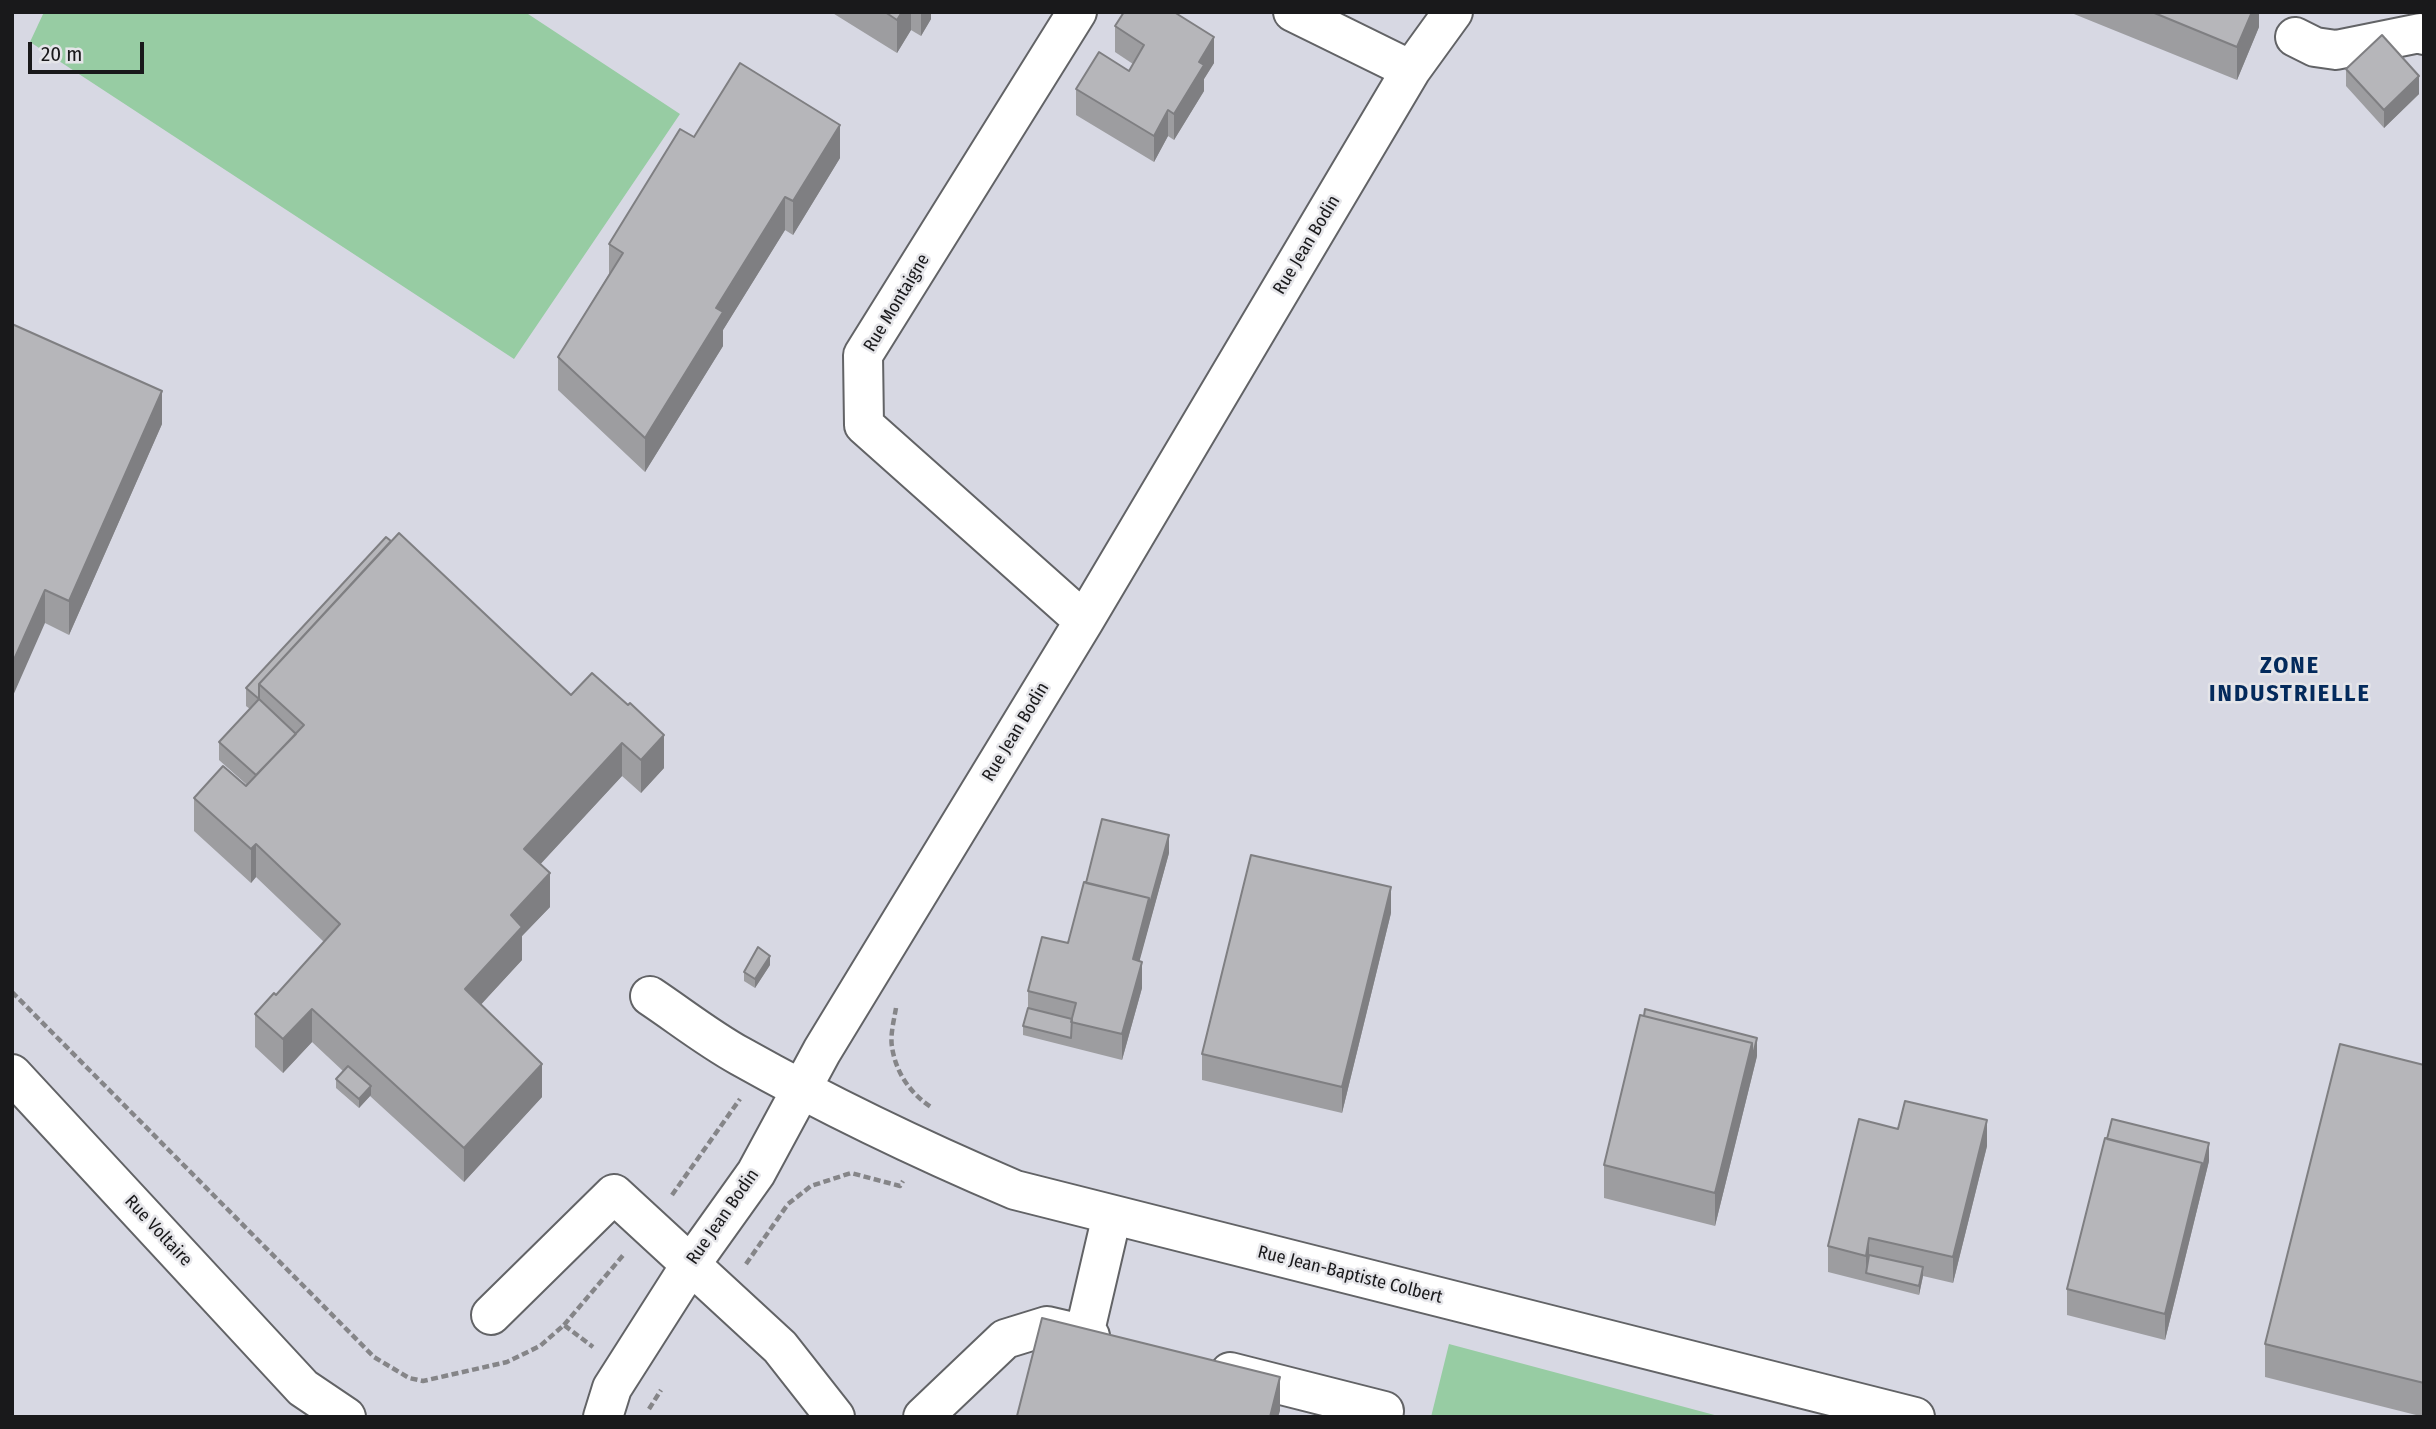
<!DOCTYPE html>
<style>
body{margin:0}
#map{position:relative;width:2436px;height:1429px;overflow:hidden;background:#e5e5e9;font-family:"Fira Sans Condensed",sans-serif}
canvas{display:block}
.frame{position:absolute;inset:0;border:14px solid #19191b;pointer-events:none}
.scale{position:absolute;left:28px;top:42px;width:116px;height:32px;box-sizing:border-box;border:4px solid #19191b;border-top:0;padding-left:9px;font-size:21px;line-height:24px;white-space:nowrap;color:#19191b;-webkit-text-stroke:5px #e5e5e9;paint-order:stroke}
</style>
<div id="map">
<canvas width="2436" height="1429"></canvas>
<div class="frame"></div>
<div class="scale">20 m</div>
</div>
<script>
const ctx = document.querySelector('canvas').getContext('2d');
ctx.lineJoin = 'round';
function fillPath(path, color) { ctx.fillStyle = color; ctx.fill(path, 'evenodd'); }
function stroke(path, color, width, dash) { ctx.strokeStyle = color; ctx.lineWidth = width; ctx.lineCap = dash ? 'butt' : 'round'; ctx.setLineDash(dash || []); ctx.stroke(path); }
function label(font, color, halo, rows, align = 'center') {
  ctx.font = font + ' "Fira Sans Condensed",sans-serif'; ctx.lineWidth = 5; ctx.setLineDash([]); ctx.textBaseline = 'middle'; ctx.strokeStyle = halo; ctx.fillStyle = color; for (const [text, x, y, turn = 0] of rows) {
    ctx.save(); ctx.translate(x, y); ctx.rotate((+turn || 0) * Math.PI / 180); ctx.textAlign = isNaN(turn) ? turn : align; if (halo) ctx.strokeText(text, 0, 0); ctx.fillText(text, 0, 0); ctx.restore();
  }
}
const built = new Path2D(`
 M12 12H2424V1417H12Z`);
const green = new Path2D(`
 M44 12H525L680 114 514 359 30 42Z
 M1449 1344 1722 1417H1431Z`);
const path = new Path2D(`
 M12 992 374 1357 409 1378 423 1381 507 1362 540 1346 564 1325 593 1347
 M896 1008C894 1020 890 1035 892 1047 896 1073 910 1093 931 1107
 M672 1195 740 1099
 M746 1264 788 1204 811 1186 851 1173 900 1186 903 1181
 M564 1325 625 1253
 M649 1409 661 1390`);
const minor = new Path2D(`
 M1077 12 863 355 864 425 1084 621
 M1293 12 1411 70
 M2295 37 2315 47 2336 50 2420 33 2424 35
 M650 996C680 1016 709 1039 740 1056 829 1106 921 1150 1015 1190L1915 1417
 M12 1074 303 1388 346 1417
 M491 1315 614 1194 780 1347 835 1417
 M1084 1335 1112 1215
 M1230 1372 1384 1411 1383 1417
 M603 1417 612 1388 691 1264 756 1173 822 1051 1084 621 1411 70 1453 12
 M923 1417 1005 1339 1047 1326 1090 1336`);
const wall = new Path2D(`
 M831 12H931V19L921 36 911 30 897 53Z
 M2069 12H2259V27L2237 80Z
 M1115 26 1214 63 1204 79V91L1174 140 1168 136 1154 162 1076 115V89L1129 71 1133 64 1115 52Z
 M2346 69 2419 94 2384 128 2346 86Z
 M694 137 840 158 793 235 785 230 723 330V346L645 472 558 390V357L609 274V244Z
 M12 324 162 424 69 635 45 623Z
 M386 537 571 695 664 768 641 793 622 776 540 864 550 907 522 936V960L481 1004 542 1097 464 1182 370 1096 359 1108 336 1088V1079L343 1071 312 1042 283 1073 255 1047V1014L276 995 324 942 256 877 251 883 194 831V798L246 786 247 785 219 760V742L250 709 246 706V688Z
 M1169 853 1139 961 1142 988 1122 1060 1023 1035V1026L1028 1008V991L1068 943 1086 883Z
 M1391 913 1342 1113 1202 1080V1054Z
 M770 965 755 988 744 981V972Z
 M1757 1056 1715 1226 1604 1198V1165Z
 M2424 1065V1417L2265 1377V1344Z
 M1898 1129 1987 1146 1953 1283 1923 1276 1919 1295 1828 1272V1246Z
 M2209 1161 2165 1340 2067 1315V1289Z`);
const shadedWall = new Path2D(`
 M902 12H911V30L897 53V20Z
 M921 12H931V19L921 36Z
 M2252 12H2259V27L2237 80V47Z
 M1214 37V63L1204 79V91L1174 140V114L1199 62Z
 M2419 76V94L2384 128V110Z
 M1168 110V136L1154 162V136Z
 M840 125V158L793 235V201Z
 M785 197V230L723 330V346L645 472V438L716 308Z
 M162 391V424L69 635V601Z
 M45 590V623L12 698V664Z
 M664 735V768L641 793V760Z
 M622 743V776L524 882V849Z
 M1169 835V853L1133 985V959L1149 898Z
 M256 844V877L251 883V849Z
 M550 873V907L522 936V960L465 1022V989L511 915Z
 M1391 887V913L1342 1113V1087Z
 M770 956V965L755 988V979Z
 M1142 962V988L1122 1060V1034Z
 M312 1009V1042L283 1073V1039Z
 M1757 1038V1056L1715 1226V1193L1752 1043Z
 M542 1064V1097L464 1182V1148Z
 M371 1086V1095L359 1108V1099Z
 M1987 1120V1146L1953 1283V1257Z
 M2209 1143V1161L2165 1340V1314L2202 1163Z
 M1869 1238V1264L1866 1273V1282V1256Z
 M1923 1267V1276L1919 1295V1286Z
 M1280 1377V1411L1278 1417H1270Z`);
const building = new Path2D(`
 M885 12H902L897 20Z
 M1124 12H1174L1214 37 1199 62 1204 65 1174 114 1168 110 1154 136 1076 89 1099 52 1129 71 1144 45 1115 26Z
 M2152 12H2252L2237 47Z
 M2382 35 2419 76 2384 110 2346 69Z
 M740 63 840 125 793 201 785 197 716 308 723 312 645 438 558 357 623 253 609 244 680 129 694 137Z
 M12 324 162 391 69 601 45 590 12 664Z
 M399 533 571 695 592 673 628 705 630 703 664 735 641 760 622 743 524 849 550 873 511 915 522 927 465 989 542 1064 464 1148 312 1009 283 1039 255 1014 274 993 276 995 340 924 256 844 251 849 194 798 223 766 246 786 304 725 259 684Z
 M386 537 391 541 259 684V699L246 688Z
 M259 699 296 734 256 775 219 742Z
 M1102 819 1169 835 1149 907V898L1086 883Z
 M1251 855 1391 887 1342 1087 1202 1054Z
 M1084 882 1149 898 1133 959 1142 962 1122 1034 1071 1022 1076 1003 1028 991 1042 937 1068 943Z
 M758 947 770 956 755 979 744 972Z
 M1028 1008 1072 1019 1071 1038 1023 1026Z
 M1645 1009 1757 1038 1752 1059V1043L1644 1016Z
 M1640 1015 1752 1043 1715 1193 1604 1165Z
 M2340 1044 2424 1065V1383L2265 1344Z
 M348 1066 371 1086 359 1099 336 1079Z
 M1905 1101 1987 1120 1953 1257 1869 1238 1866 1256 1828 1246 1859 1119 1898 1129Z
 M2112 1119 2209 1143 2202 1171V1163L2107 1139Z
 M2105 1138 2202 1163 2165 1314 2067 1289Z
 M1869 1255 1923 1267 1919 1286 1866 1273Z
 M1042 1318 1280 1377 1270 1417H1018L1017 1416Z`);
const streetNames = [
 ["Rue Jean Bodin",1307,245,-59],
 ["Rue Montaigne",897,303,-59],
 ["Rue Jean Bodin",1016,732,-59],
 ["Rue Jean Bodin",723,1217,-55],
 ["Rue Voltaire",158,1231,47],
 ["Rue Jean-Baptiste Colbert",1350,1275,14]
];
const districtNames = [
 ["ZONE",2290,666],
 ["INDUSTRIELLE",2290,694]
];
fillPath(built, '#d7d8e3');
fillPath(green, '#97cca3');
stroke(minor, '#626366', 42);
stroke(path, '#858588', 4.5, [7, 3.5]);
stroke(minor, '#fff', 38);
fillPath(wall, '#9d9da0');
fillPath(shadedWall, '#7f7f82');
fillPath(building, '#b6b6ba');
stroke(building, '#7f7f82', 2);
label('18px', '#19191b', '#e5e5e9', streetNames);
ctx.letterSpacing = '2px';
label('bold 24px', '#032a5c', '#e5e5e9', districtNames);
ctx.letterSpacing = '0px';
</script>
